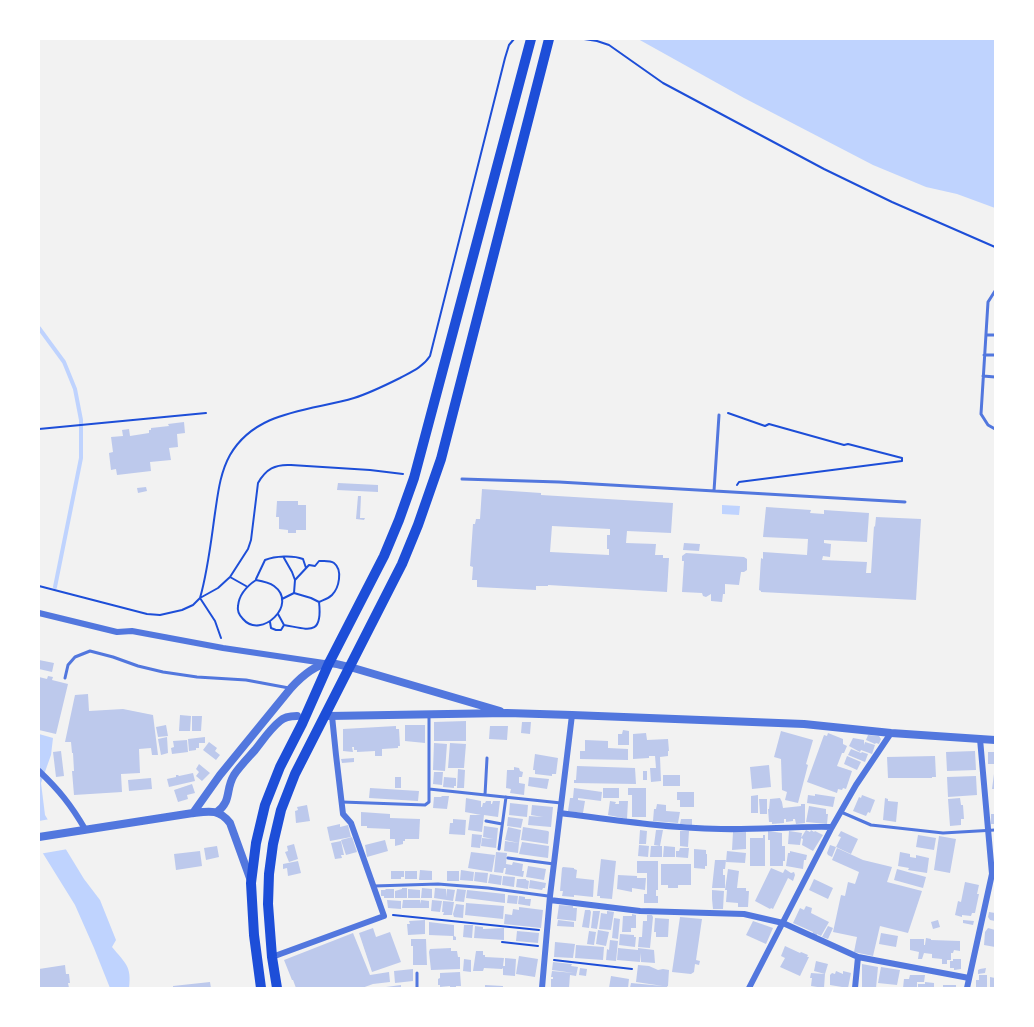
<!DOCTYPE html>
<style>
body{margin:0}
#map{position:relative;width:1034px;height:1027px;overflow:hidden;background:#f2f2f2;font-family:Barlow,sans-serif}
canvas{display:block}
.frame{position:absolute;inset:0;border:40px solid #fff;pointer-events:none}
</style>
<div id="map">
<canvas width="1034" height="1027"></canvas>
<div class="frame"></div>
</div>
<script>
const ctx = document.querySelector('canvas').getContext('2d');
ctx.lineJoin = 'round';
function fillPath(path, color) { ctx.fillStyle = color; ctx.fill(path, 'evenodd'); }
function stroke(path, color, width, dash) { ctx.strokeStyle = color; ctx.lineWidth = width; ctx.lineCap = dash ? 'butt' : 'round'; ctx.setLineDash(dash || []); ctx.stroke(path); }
const water = new Path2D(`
 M638 39H995V208L957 194 926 187 873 165 744 98Z
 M722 505 740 506 739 515 722 514Z
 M39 734 53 738 51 755 41 783 45 815 84 879 100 900 116 940 112 947C125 963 132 966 129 988H110L94 948 75 905 39 847Z`);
const pier = new Path2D(`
 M50 819 68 849 39 854V821Z`);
const stream = new Path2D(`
 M39 328 64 362 75 389 81 420V458L55 587`);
const building = new Path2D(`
 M184 422 185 433 177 434 178 447 169 448 171 460 150 462 151 471 117 475 116 469 111 470 109 453 113 452 111 437 123 436 122 430 129 429 130 436 149 433V430H151V428L169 426 168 424Z
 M338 483 378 485V492L337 490Z
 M146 487 147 491 138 493 137 488Z
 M482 489 541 493V495L673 503 671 533 627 531 626 543 656 544 655 555H663V558H669L667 592 548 585V586H536V590L477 587V580H472L473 567 470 566 473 524H475L476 519H480ZM552 526 610 529V535H607V549H609V555L550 552Z
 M358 496H361L360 518H365L364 520 356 519Z
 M277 501H298V505H306V530H296V533H288V530L279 529V517H276Z
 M766 507 811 510 810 513 824 514V510L869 513 867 542 824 540V543L831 544 830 557 823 556 822 560 867 562 866 573H871L874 526 875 527 876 517 921 519 916 600 761 592V591L759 590 761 558 763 559V552L807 555 808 539 763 537Z
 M684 543 700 544 699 551 683 550Z
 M686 553 744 557 747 559V570L744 572H741L739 585 725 584V594H723L722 602 711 601V594L706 597 703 596 702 593 682 592 684 561H682V556Z
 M39 660 54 663 52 672 39 669Z
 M48 676 53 677 52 680 68 684 56 734 39 730V677L47 679Z
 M88 694 89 711 123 709 153 715 158 755H152L151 748 139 749 140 773 121 774 122 792 74 795 72 771H74L73 753H72L71 742H65L75 695Z
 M180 715 191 716 190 731H179Z
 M192 716H202L201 731H192Z
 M466 721V741H434V722Z
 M522 722H531L530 734 521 733Z
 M166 725 168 736 158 737 156 727Z
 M405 725H425V743L405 741Z
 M396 726V729H399L400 746H398V748L382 749V756H375V751L357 752V750H354V747H352L353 752 343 751V729Z
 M490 726H508L507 740 489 739Z
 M623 730 629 731V745H618V734H622Z
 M781 731 813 740 806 764 808 765 798 803 785 800 787 792 782 790 781 759 774 757Z
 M646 733 647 740 668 739 669 751H668V756L660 757 661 781 651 782 650 768H656L655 756H649V758L633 759V734Z
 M828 733 843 739V744L847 746 844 753H842L837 766 852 771 846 789 843 788 842 790 838 789 837 793 807 782 824 735 827 736Z
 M868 735 879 736 881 739 879 744 876 743 875 744 866 740Z
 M167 737 168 753 161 755 158 739Z
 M205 737V743H199V748H196V750L189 751 188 739Z
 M853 738 864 740V745L865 742 875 745 872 754 861 750 860 752 849 746Z
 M187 740 188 752 172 754 171 748 174 747 173 741Z
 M585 740 608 741V748L628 749V760L580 759V751H585Z
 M209 742 217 748 215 751 220 755 216 760 203 750Z
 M434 743 447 744 445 771 433 770Z
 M450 743 466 744 464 768H448Z
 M851 749 861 753 862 752 868 754 865 762 848 755Z
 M61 751 64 776 56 777 53 752Z
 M975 751 976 770 947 771 946 752Z
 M988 752H995V764H988Z
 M535 754 558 758 556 774H552V776L535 774V770H533Z
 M847 756 861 762 857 770 844 764Z
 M935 756 936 777H932V778H888L887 757Z
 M354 758V762L342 763 341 759Z
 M199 764 210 773 202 781 196 776 199 772 196 769Z
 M769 765 771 787 752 789 750 767Z
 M577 766 635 768 636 784 574 783V780H576Z
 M514 767 519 768 520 771 523 772 522 777H519V783L525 784 524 795 510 793 511 789 506 788 507 770H514Z
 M458 769 465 770 464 788H457Z
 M643 771H647V780H643Z
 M434 772H443L442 785 433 784Z
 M193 773 195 781 169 787 167 779 176 777V775H178L179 776Z
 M994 774H995V789H992Z
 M663 775H680V786H663Z
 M976 776 977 795 948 797 947 777Z
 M395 777H401V788H395Z
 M444 777 456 778V786H454V788L443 787Z
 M529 777 549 779 547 789 528 786Z
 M151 778 152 789 129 791 128 780Z
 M192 784 195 793 187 795 188 799 178 802 174 790Z
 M370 788 419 791 418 801 369 798Z
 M574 788 602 792 601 801 578 798V800L585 801 583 813 568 811 570 798H573Z
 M603 788H619V798H603Z
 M628 788H646V817H632V795H628Z
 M677 792H694V807H680V800H677Z
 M815 794 835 797 833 807 807 803 808 795 815 796Z
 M758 795V813H751V796Z
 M862 795 875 800 870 813 868 812 866 816 853 811 859 797 861 798Z
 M442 796H449L447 809 433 808 434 797H441Z
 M466 798 481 801V807H482L483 803H485L486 801H491V804H492L493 801H500L498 817 484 815 482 832 468 830 470 815H481L465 812Z
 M780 798 782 802 783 808 801 806V804H805V823L796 824 795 819H793V821L786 822V819H784V823L772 824V822H769L768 809H769L770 799Z
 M885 798 888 799V801L898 802 896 822 883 820Z
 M960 798 961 805H963L964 819H961V825L950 826 948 799Z
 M759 799H767V814H760Z
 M610 801 616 802 615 804H619V801H628L627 819 608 815Z
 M510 803 528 805 527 817 509 815Z
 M657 804 666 805V811L680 812 678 823 653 821 654 809H656Z
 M307 805 310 821 296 823 295 811 298 810 297 807Z
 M532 805 553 807 551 827 528 825 529 816 543 817 531 815Z
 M809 806 826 809V814H828L827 824 806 822Z
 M361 812 390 814V818L420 819 419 839H405V841H403V844L395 846V839H390V829L367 828V826H361Z
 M991 814H995V824H991Z
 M508 817 523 819 521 828 507 826Z
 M453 819 466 820 465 835 449 834 450 823H453Z
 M681 819H692V825L680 824Z
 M340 824V827L348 825 351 837 330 841 327 827Z
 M484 826 498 828 496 848 481 846 482 838 493 839 483 837Z
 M508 827 521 830 519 843 505 840Z
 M523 827 548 831 549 832 548 844 521 840Z
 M640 830 647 831 646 844H639Z
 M656 830H663L660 846 654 845Z
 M806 830 810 832 811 830 814 832 815 831 823 835 813 851 802 845 803 839 801 838Z
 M680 831H689L688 847 680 846Z
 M768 831 782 833V846H785V861H783V866H770V840H768Z
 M789 831 802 833 800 845 788 844Z
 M841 831 858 839 851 854 836 847 841 837 838 836Z
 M733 832H746V849L732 850Z
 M472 834 482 835 480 848 471 847Z
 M763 835H765V866H750V838H763Z
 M918 835 936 838 934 850 916 847Z
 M939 836 956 839 950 873 934 870Z
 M352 837 357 852 346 855 341 840Z
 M385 840 388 851 367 857 365 845Z
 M341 841 344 855H341L342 858 335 859 331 843Z
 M505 841 519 843 518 853 504 851Z
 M522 842 549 846 548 858 519 854Z
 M294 844 298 859 289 862 285 852 288 851 287 846Z
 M639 845 649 846 648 857 638 856Z
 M830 845 836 847 832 857 828 855 827 853Z
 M217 846 219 857 206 860 204 848Z
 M651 846H662V857H650Z
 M664 846 675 847V857H663Z
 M680 848H689L688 858 676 857V851H679Z
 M837 848 863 860 892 867 887 882 922 891 908 933 880 926 873 956 854 952 857 937 833 932 841 895 845 896 848 882 855 884 859 872 832 860Z
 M694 849 706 850V854H707V866H705V869L694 868Z
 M200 851 202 866 176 870 174 854Z
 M727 851 746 853 745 863 726 862Z
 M790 851 807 855 806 860H804L803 869 786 866 788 853H790Z
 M471 852 495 855 492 872 468 868Z
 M496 852 507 853 506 864 512 865 513 862 523 864 522 871H524L523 877 505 874 506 868H504L503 873 494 872Z
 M900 852 910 854V857L916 858V855L929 858 927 873 908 870 909 868 898 866Z
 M601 859 616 861 612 899 600 898V896H597Z
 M715 860H726L725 869H723V875H725V888H712Z
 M298 861 301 873 288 876 287 868 283 869V864Z
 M637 861H658V890H656V896H658V903H644V894H647V873H637Z
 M661 864H691V885H678V888H668V885H661Z
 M528 866 546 869 544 880 526 877Z
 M563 867 574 868V869L577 870 576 878 594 880 593 897 574 895V897L562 896 563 891H560L562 868Z
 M771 868 783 873 785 869 791 873 794 872 795 875 793 881 788 878 773 909 771 908 770 909 755 901Z
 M728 869 739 871 737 888H746V891H749L748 907H738V903L726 902 727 890H725Z
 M897 869 926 877 923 888 894 880Z
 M420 870 432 871V880H419Z
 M461 870 474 872 473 881 460 880Z
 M391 871H404V877H401V879H391Z
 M405 871H417V879H405Z
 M447 871H459V881H447Z
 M475 872 488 873 487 883 474 881Z
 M490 874 502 876 501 885 488 883Z
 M618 875 637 876V878H646L645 890 632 888V892L617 889Z
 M503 876 515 877 514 887 502 885Z
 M517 879H526V880L529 881 528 889 516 887Z
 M814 879 833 888 828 899 809 890Z
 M530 880 546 883 545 888H543L542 890 529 888Z
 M965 882 979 885 977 894H979L975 913H972L971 916 962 915V917L955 915 958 901 961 902Z
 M402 888H407V898H395V891L402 889Z
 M422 888 432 889V898H421Z
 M435 888 446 889V897L447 889 455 890 453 901 434 898Z
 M385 889H394V898H384V896H381V890H386Z
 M408 889 420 890V898H408Z
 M457 889 466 890 464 902 455 901Z
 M467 890 505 894V903L466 898Z
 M712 890 724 891 723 909H713L712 899Z
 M508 895 518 896 517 904 507 903Z
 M519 896 525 897V899H531L530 906 518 904Z
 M387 900 401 901V909L388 908Z
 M403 900H420L421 904V900L429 901V908H402Z
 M432 900 442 901 440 912 431 911Z
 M443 901 454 902 452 915H443L444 912H442Z
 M466 903 504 906 503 919 465 915Z
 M456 904 464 905 463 918 454 917 453 914Z
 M559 905 573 906V908H577L576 921 557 919Z
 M806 906 812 908 811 913 829 922 821 936 817 934V936L812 934 813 932 793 923 800 908 804 910Z
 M519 907 543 910 541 928 504 924 505 914 512 915 513 909 519 910Z
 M585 910H590L591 912 589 928 582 927Z
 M593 911H600L597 929 591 928Z
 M607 911 614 912 611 930 599 929 601 913 607 914Z
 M989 912 995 913V921L990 920 988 917Z
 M632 914 636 915V928H631V932H622L623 916H632Z
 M647 915H652L653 917 650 948 638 947 639 937H642L643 921H647Z
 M680 917 702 919 696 960 700 961 699 965 695 964 694 972 691 974 672 972Z
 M614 918 620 919 618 939 612 938Z
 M655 918 669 919 668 937H656V932H654Z
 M425 920V934L408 935 407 924H410L409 921Z
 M558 920 574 922V927L557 926Z
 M938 920 940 927 933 929 931 922Z
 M963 920 974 921 973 925 963 923Z
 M753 921 773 928 766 944 746 935Z
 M429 922 454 925V936L456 937V940H453V936L429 935Z
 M464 925H473L472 938 463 937Z
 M475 926 483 927V929L504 928V940L474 938Z
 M828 926 833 928 828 939 822 937Z
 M373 928 376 937 390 932 401 962 372 972 359 933Z
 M988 928 995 930V947L984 945 985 932Z
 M598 930 609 932 606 946 596 944Z
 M517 931 539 933 538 943 516 941Z
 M589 931 596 932 594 945 587 944Z
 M353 933 370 975 389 972 390 982 373 984 362 988H296L293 980H292L284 960Z
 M881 933 898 936 896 947 879 944Z
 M620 934 634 935V937H636L635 947 619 945Z
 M926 938 931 939V940L960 941V951L954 950 953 953H951V960H947V964H942V959L932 958V954L924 953 922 959H918L919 952 910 950V939H924V945H925Z
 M411 939H426L427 965H413V946H411Z
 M610 940 618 941 616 961 606 960 607 949 609 950Z
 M555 942 575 944 573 958 554 957Z
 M576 945 604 947 603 960 575 958Z
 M785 946 800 953 801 952 808 955 807 957H809L800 976 780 967 785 958 781 956Z
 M451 948V951H457L458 957H460V969L431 970 429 952 430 949Z
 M618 948 638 950V948L654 950 655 963 641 962V953L640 962 617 960Z
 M476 951H483V955H485V957L504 958 503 966H505V958L516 959 515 976 503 975V968L502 969 484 968 483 971H473Z
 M519 956 538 959 535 977 516 974Z
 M464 959 471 960V972L463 971Z
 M953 959H961V969L954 970V968H950V961H953Z
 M816 961 828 964 825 974 814 971Z
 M553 962 572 964 571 966 578 967 576 976 570 975 569 988H551V979H553V977H551L552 971 574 973 552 970Z
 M862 964 878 967 876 988H862Z
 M65 965 66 974H69L70 983H68L69 988H39V969Z
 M638 965 649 966 658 970 663 969 669 970 668 986H667L668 988H630L631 983 663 986 636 982Z
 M881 967 900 970 897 985 878 983Z
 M580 968 587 969 586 976 579 975Z
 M986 968 985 973 978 974V970L980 969Z
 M413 969V981L395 983 394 971Z
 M836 971 843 974V971L851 973 848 988 830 985V975L832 973 835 974Z
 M460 972 461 986H456V988H450V986L440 987V985H438V979L440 978V973Z
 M811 973 825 974 824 988 811 986 812 978H810Z
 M910 975H925L924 982H917V988H903L904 979H909Z
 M979 975H987V988H976V980H979Z
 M611 976 629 979 628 988H609Z
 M990 977 995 978V988H990Z
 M210 982 211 988H173V986Z
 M925 982 934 983V988H918V984H925Z
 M401 985V988H386V987Z
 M485 985 503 986V988H485Z
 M943 985H956V988H943Z`);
const path = new Path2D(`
 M584 39 597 41 609 45 663 83 824 169 892 202 995 247
 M728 413 765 426 769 424 844 445 848 444 902 458V461L739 482 737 485
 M39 429 206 413
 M284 558 292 572 295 580
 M230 577 246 586
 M256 579 265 560C275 556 293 555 303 559L306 568
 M256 580C262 581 270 583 274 586 299 604 261 640 243 619 239 615 237 611 238 606 239 595 247 586 256 580Z
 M39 586 147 614 160 615 182 610 193 605 200 598 218 588 230 577 248 549 251 540 258 483C266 469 275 464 291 465L370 470 403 474
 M294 593 295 580 309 565 315 566 319 561C324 561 330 560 334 563 343 570 339 588 332 595 328 599 323 600 319 602
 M278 614 284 625C308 629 323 637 319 602L311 598 294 593 282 599
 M270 622 271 628 276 630H281L284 625
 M221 638 215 621 200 598C208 570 211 541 215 513 218 493 220 473 230 455 256 410 310 411 354 398 370 393 386 385 400 378 411 372 423 367 430 356L505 58 509 45 514 39
 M393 915 539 930
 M502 942 538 946
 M554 960 632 969`);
const service = new Path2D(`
 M995 291 988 302 981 414 988 425 995 429
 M986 335H995
 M984 355H995
 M983 376 995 377
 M462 479 559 482 905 502
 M714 491 719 415
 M65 678 68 665 75 657 90 651 113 657 138 666 163 672 197 677 246 680 289 688
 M429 789 561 803
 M485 795 487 758
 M342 802 425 805 429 802V715
 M841 812 871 825 943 833 995 830
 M486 821 502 824
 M499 849 506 797
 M508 858 554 864
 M374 886 438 884 488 888 548 896
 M417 973V988`);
const minor = new Path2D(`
 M39 613 117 632 132 631 223 648 324 663
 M39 771C59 790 71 805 85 829
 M560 813C613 820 667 828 721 829 758 830 795 826 832 827
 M550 900 640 911 744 914 783 923 858 957 969 978
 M272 957 384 916 351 823 343 814 336 755 332 716
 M542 988 550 896 572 715
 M749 988 832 827 856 785 891 733
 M855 988 858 957
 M967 988 992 874 980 739`);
const tertiary = new Path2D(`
 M329 716 507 713 572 715 804 724 891 733 995 740
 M217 812C232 801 225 790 234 775 240 766 248 758 255 750 263 740 270 729 280 721 284 717 291 716 297 716
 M193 813 220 775 291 688C301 677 314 665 329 663 335 663 343 666 350 667L500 711
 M39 837 193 813C210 811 219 809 230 823L251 881`);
const trunk = new Path2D(`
 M261 988 254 935 251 883 256 843 265 805 280 767 302 724 329 663 384 556 399 520 414 478 531 39
 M277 988 272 957 268 904 269 874 273 844 281 810 295 774 402 564 418 525 441 459 549 39`);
fillPath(water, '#bfd3fe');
fillPath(pier, '#f2f2f2');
stroke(stream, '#bfd3fe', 4);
fillPath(building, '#bdc9ec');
stroke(path, '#1d4ed8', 2);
stroke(service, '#5277de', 3);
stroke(minor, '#5277de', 6);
stroke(tertiary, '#5277de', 8);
stroke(trunk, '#1d4ed8', 10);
</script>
